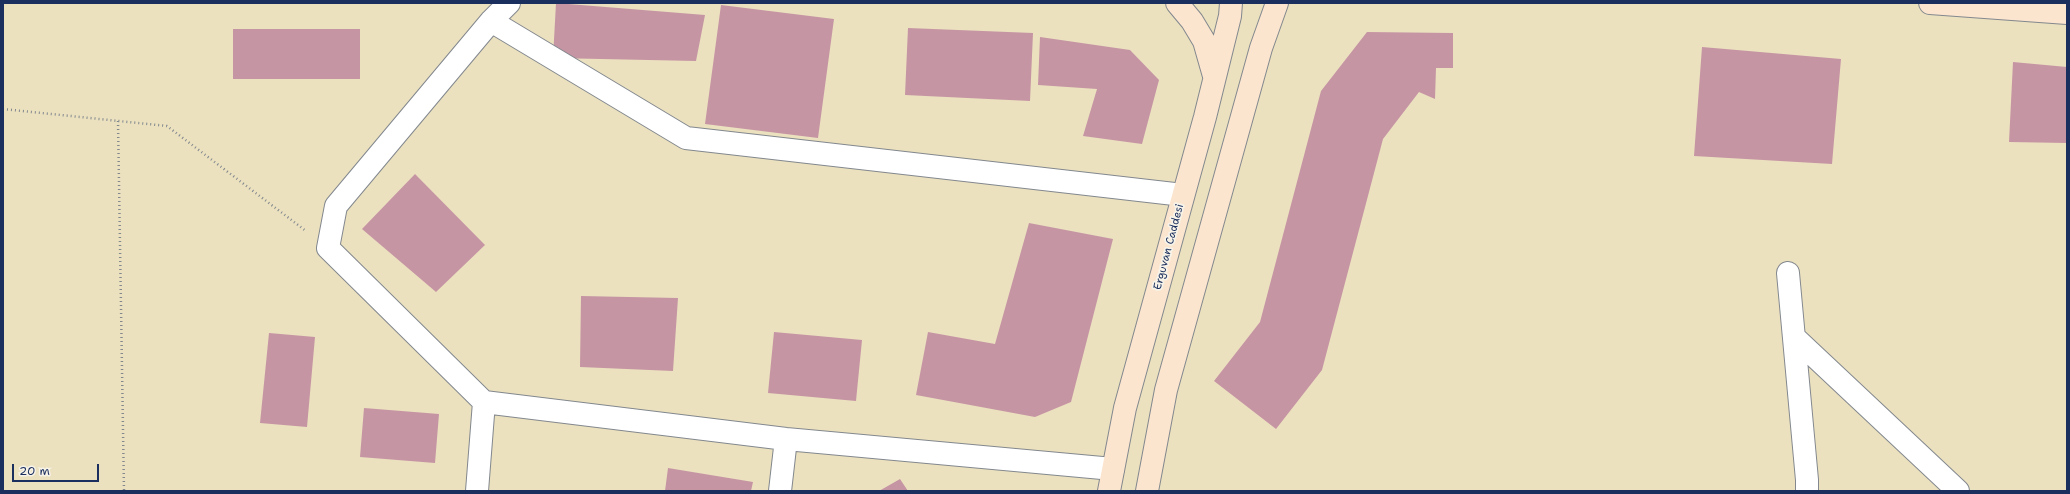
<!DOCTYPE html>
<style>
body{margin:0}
#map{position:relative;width:2070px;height:494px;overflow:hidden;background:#ebe1bf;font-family:"Shantell Sans",sans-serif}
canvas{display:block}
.frame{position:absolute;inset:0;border:4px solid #1b2f5e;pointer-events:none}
.scale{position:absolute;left:12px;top:464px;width:87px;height:18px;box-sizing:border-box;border:2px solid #1b2f5e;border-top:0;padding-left:5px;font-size:12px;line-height:14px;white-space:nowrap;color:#1b2f5e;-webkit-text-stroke:3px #f7f3e8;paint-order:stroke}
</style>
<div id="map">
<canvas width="2070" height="494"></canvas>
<div class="frame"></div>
<div class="scale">20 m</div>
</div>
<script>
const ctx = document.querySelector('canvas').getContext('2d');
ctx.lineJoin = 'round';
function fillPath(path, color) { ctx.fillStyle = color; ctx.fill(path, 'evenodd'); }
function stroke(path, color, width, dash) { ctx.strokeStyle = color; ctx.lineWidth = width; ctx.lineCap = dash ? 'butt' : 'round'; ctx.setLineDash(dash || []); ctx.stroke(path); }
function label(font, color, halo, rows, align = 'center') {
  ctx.font = font + ' "Shantell Sans",sans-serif'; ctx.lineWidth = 3.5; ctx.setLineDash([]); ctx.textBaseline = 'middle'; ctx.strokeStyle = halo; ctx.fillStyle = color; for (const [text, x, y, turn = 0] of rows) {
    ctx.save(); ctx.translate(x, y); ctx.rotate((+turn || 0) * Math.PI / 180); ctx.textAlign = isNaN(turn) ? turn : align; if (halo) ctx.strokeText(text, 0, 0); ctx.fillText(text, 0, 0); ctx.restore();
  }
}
const building = new Path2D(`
 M556 3 705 15 696 61 553 58Z
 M721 5 834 19 818 138 705 124Z
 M908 28 1033 33 1030 101 905 95Z
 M233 29H360V79H233Z
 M1367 32 1453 33V68H1436L1435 99 1419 92 1383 139 1322 370 1276 429 1214 381 1260 322 1321 91Z
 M1040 37 1130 50 1159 80 1142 144 1083 136 1097 89 1038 85Z
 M1702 47 1841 59 1832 164 1694 156Z
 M2013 62 2067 67V143L2009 142Z
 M415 174 485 245 436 292 362 229Z
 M1029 223 1113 239 1071 402 1035 417 916 395 928 332 995 344Z
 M581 296 678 298 673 371 580 367Z
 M774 332 862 340 856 401 768 393Z
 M269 333 315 337 307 427 260 423Z
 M364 408 439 414 435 463 360 457Z
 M668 468 753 482 751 491H665Z
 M900 479 908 491H879Z`);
const path = new Path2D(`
 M3 109 167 126 306 231
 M118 121 124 491`);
const street = new Path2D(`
 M509 3 491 21 336 206 328 248 484 402 786 439 1113 469
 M491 21 686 138 1183 195
 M1788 273 1807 480V491
 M1794 337 1958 491
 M477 491 484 402
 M780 491 786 439`);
const secondary = new Path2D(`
 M1177 3 1192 21 1204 41 1214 76
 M1930 3 2067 13
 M1109 491 1125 408 1205 117 1230 16 1231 3
 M1147 491 1166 390 1261 48 1277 3`);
const streetNames = [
 ["Erguvan Caddesi",1169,247,-75]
];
fillPath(building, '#c695a4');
stroke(street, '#83888e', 24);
stroke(secondary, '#83888e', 24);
stroke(path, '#83888e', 2.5, [1, 3]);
stroke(street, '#fff', 22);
stroke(secondary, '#fbe5cf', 22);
label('11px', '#1b2f5e', '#f7f3e8', streetNames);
</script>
